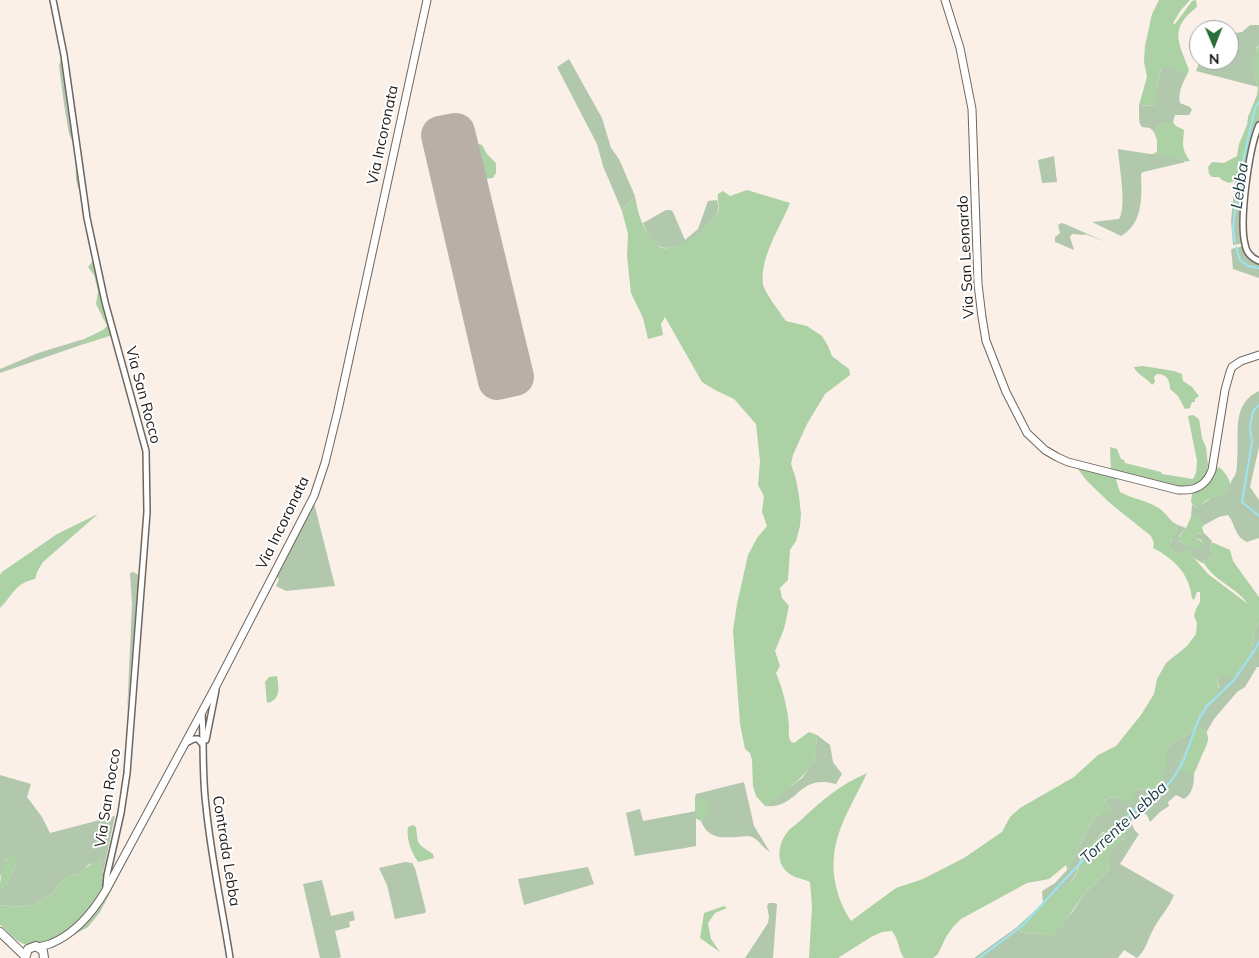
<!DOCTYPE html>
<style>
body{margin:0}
#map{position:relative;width:1259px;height:958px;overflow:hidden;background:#faf0e8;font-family:Mulish,sans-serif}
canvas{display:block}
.north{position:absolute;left:1189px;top:20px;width:50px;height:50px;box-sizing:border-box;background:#fff;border:1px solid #a5a4a3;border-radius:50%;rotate:179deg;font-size:14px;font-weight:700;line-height:20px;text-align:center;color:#1f1b18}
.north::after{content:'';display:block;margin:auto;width:18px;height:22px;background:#296d38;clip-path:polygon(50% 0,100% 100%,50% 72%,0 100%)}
</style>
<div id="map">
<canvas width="1259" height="958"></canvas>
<div class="north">N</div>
</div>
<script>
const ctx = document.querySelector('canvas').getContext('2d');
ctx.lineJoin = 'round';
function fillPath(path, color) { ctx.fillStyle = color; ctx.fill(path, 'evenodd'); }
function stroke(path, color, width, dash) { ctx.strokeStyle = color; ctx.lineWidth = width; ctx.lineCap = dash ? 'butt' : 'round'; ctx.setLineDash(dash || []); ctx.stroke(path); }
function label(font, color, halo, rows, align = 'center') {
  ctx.font = font + ' Mulish,sans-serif'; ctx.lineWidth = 4; ctx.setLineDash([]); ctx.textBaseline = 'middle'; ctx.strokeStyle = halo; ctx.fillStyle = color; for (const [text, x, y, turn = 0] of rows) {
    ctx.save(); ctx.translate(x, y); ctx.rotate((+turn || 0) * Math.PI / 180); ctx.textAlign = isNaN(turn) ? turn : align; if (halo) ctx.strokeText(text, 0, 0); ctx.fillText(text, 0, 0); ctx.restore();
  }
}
const green = new Path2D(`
 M1250 25H1259V45L1257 47 1253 73 1258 87 1196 71 1200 60H1229V34L1242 32Z
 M62 54 82 193 78 188 76 180 75 147 69 134 64 104 59 66Z
 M569 59 602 118 611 148 619 159 635 196 622 211 603 166 597 144 557 67Z
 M1168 66 1173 67 1187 75C1182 84 1178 93 1180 103L1190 107 1192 110 1189 115H1175L1173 122 1161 124 1154 132 1150 128 1142 127 1140 124 1139 118V105L1154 106 1156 103V90L1161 69Z
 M1118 149 1150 154 1164 153 1174 158 1186 162 1143 172 1141 174C1142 196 1143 224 1121 236L1092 222 1119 219C1127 206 1119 166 1118 149Z
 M1054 156 1057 182 1042 183 1038 160Z
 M1247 170 1244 243 1233 245 1231 221 1235 180 1244 178Z
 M717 200C718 204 719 207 718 211 713 226 677 254 661 247 652 243 646 231 643 223L666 210H671L673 212 685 240 698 229 708 201Z
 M1061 223 1065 224 1106 242 1085 234V235L1072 234 1070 237 1074 250 1055 242V237L1060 233 1058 225Z
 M1244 246 1259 263V278L1233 269 1231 249Z
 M84 339 81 345 0 373V369L38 353Z
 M1259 391V447L1250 487 1259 500V538L1247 542C1234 536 1236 525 1228 515L1219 517 1204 525 1191 517 1192 504 1196 508 1230 486C1230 480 1235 478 1236 472 1237 469 1237 464 1237 461 1240 436 1230 404 1259 391Z
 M314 503 335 586 286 591 276 586 279 579 276 577Z
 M1178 525 1186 528 1179 536V541L1187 545 1204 543 1201 540 1195 538 1194 534 1204 533 1212 541 1210 546 1214 556 1203 561 1204 564 1194 558 1188 552 1178 555 1170 549 1169 545C1171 539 1176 534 1178 525Z
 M133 572 139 575 127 714 132 604 130 573Z
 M1259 622V667H1257L1245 687 1237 692 1214 719 1206 733 1205 730H1197L1179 764 1189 774H1194C1194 783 1193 794 1184 799L1176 795 1168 802 1169 806 1160 812 1150 822 1147 815 1143 813 1132 817C1131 824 1133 830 1139 834L1120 864 1174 895C1169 908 1159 918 1153 930 1148 939 1145 952 1137 958L1124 950 1118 958H974L1017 927 1019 931 1033 934 1040 932 1045 935 1061 927 1065 920 1073 911 1084 894 1109 869 1107 854 1112 846 1124 839 1103 832C1097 839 1089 845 1084 852 1078 861 1079 872 1071 881 1063 890 1052 894 1043 903L1042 891 1055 883 1067 870 1094 818 1099 814 1112 810 1104 801C1114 793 1121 799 1131 803L1135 790 1144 788 1152 791 1161 785 1166 766V748L1176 740 1186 736 1195 727 1200 714 1219 688 1217 677H1238L1251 654 1255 630Z
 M817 735 830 745 833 762 842 774 836 784C797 773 799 809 765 806L802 778 815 760Z
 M0 775 31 784 27 797 42 817 50 833 115 816 102 877 100 861 88 865 79 875C66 872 62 882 55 890 50 896 42 901 35 904 24 908 11 906 0 905V889L7 884 17 863 6 859 5 865 0 877Z
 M744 782 754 826 770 852C763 848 759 840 752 837 747 835 742 837 737 837 719 838 708 838 701 821L705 818V798H695L696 794Z
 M640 809 643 821 696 811V846C676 850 656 852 635 856L626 813Z
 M148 820 100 912 88 927 63 941 86 922 100 906Z
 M405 862 412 863 415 868 426 911 425 913 395 919 387 885 379 868Z
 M588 867 594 884 524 905 518 879Z
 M322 880 331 916 353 911 355 920 349 922 350 927 335 931 341 957 338 958H320L303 884Z
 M769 903H775L777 904 773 958H745L768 923 769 917 767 906Z`);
const forest = new Path2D(`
 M1159 0H1190L1181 10 1173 23 1175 24 1192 1 1196 0 1197 7C1169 29 1178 41 1189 70L1187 75C1176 71 1172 65 1161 69L1156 90V103L1154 106 1139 105 1147 77 1144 62 1145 46 1152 14Z
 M1259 45V126L1244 178 1239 179 1229 183 1222 180 1219 177H1212L1209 174 1208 167 1212 162 1224 163 1237 156 1239 144 1247 125 1248 117 1257 95 1258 87 1253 73 1252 66 1253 57Z
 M1167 122H1173L1176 126 1184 130C1183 145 1181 148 1190 161 1177 163 1167 152 1154 154L1157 151V140L1154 132 1161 124Z
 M474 142 482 145 487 154 496 163V173L493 178 485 179C482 174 482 168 480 163 477 157 471 152 471 145Z
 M747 190 790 203C780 228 760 256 763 284 763 290 781 314 786 321L807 326 822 336 828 346 832 356 849 369 850 375 825 394 807 424 793 455 791 464 796 479 799 496 801 514 800 526 796 541 790 550 788 580 780 588 782 598 789 606 784 629 775 651 780 666 776 673C783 690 788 709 789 727 789 733 788 736 791 742L794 743 809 732 817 735C816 743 817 752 815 759 810 773 778 798 765 806L756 796 753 786 752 760 750 753 745 749 740 724 733 631 737 604 748 555 757 538 767 526 762 512 764 496 758 485 760 461 756 424 734 399 715 390 702 382 665 317 661 324 663 335 648 339 643 318 631 293 627 256 628 234 622 211 635 196C638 214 642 229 655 242 657 243 658 246 660 247 675 255 716 224 719 209 719 204 717 199 718 194L723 191 730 196Z
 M95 258 113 335 81 345 84 339 103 330 107 326 96 304 98 291 94 275 88 267Z
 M1143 366 1174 371 1182 374 1183 381 1192 387 1199 396 1195 399V402H1192L1190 408 1185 409 1178 396 1170 389C1170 379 1166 374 1157 374L1154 377 1155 382 1152 385C1146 377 1137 375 1134 367Z
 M1193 415 1199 419 1202 438 1206 447 1208 465 1206 476 1201 483 1186 489 1111 472 1110 447 1117 449 1121 459 1124 460 1125 463 1161 472 1162 474 1193 479 1196 473 1197 461 1188 416Z
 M1080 467 1118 478 1116 480 1120 492C1132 499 1146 500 1157 507 1166 512 1170 522 1178 525L1174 537 1170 541V549L1178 555 1184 550 1188 551 1208 574 1248 604C1236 587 1212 580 1203 561L1214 556 1210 546 1211 543H1214L1230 550 1233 561 1259 597V622L1255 630 1251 654 1238 677H1217L1219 692 1207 704 1200 714 1195 727 1186 736 1176 740 1166 748C1168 762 1166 780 1156 791L1143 788 1135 790V795L1131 804C1121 799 1114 793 1104 801L1112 810 1111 813 1099 814 1094 818 1067 870 1066 865 1049 879 1027 883 961 919 953 927 946 937 938 954 933 958H904C898 950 899 939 892 931L882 932 871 937 838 958H809L812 907 810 882C802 878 794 879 786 871 775 860 779 841 789 830 793 826 798 823 801 820 822 800 840 785 867 773 849 812 826 841 836 886 839 899 843 909 851 921L896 888 923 879 964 858 1002 832 1010 817 1020 808 1074 777 1098 755 1116 746 1141 715 1154 694 1157 679 1166 663 1187 646 1196 634 1197 623 1194 616 1196 609 1200 602V592H1197L1194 600 1192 598C1189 573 1174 559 1153 548L1154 543 1151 536 1111 504 1087 481 1078 469Z
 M1219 467C1229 476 1237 489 1221 496 1218 498 1213 498 1209 499 1204 501 1201 506 1196 508L1191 502 1192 494 1204 487 1213 471Z
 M98 514 43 562 37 572 35 579C14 584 14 594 0 608V575L2 572 57 534Z
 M1191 517H1200L1204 525 1202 528 1204 533 1194 534 1195 538 1205 543 1202 546 1193 548 1177 540 1186 528Z
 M277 676C279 688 281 700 267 703L265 682 269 677Z
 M1201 727C1213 735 1207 745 1202 755 1199 762 1197 767 1194 774H1189L1180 771 1178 767 1179 764 1197 730Z
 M695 798H705C711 807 711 816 701 821L695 818Z
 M413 825 416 827C418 846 417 843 433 854L434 858 418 862C411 852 406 838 408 827Z
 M1114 826 1121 828 1126 835C1123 842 1112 846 1107 854L1109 869 1084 894 1056 934 1051 938 1040 932 1033 934 1019 931 1017 927C1028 917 1038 907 1048 898 1056 891 1066 888 1073 879 1079 871 1079 863 1083 854 1087 845 1105 831 1114 826Z
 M9 856 14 857 17 863 7 884 0 889C0 879 2 864 9 856Z
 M99 860C104 868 104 885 101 894 94 914 50 947 28 945 17 944 8 931 0 925V905C11 906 24 908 35 904 42 901 50 896 55 890 62 882 66 872 79 875L85 868Z
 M724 906 727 908 715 913 708 923 711 939 720 952 700 938 704 913Z`);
const stream = new Path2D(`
 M1235 242 1233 230 1235 211 1243 161 1255 108 1259 102
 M1236 247 1240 260 1248 266 1259 268
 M1259 405 1253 411 1250 427 1252 442 1242 502 1259 516
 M979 958 1022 926 1107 834 1148 799 1164 789 1174 777 1183 762 1198 721 1208 705 1233 681 1255 650 1259 642`);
const runway = new Path2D(`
 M456 132 515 377 497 381 440 135Z`);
const street = new Path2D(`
 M53 0 64 55 87 218 105 302 146 451 147 512 127 773 121 813 107 875 106 887
 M1259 125C1249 148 1239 220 1245 244 1246 252 1252 258 1259 261
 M202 713C204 744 202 775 206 806 211 857 222 907 230 958
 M206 740 216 690
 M186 743 194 739H198L203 745`);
const secondary = new Path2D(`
 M945 0 960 48 972 109 978 284 982 317 986 341 1006 392 1027 433 1045 450 1057 457 1068 462 1178 490C1195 491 1206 486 1212 470L1225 390 1230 372 1232 367 1241 361 1259 355
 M39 947C42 946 46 945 50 944 75 934 93 912 106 890L217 684 314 496 325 463 338 410 427 0`);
const primary = new Path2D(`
 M0 932 25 956
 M25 958 28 949 36 946 43 951 44 958`);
const streetNames = [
 ["Via Incoronata",383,135,-78],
 ["Via San Leonardo",966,257,-93],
 ["Via San Rocco",143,395,75],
 ["Via Incoronata",283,523,-64],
 ["Via San Rocco",108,798,-81],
 ["Contrada Lebba",226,851,81]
];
const waterNames = [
 ["Lebba",1240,186,-82],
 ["Torrente Lebba",1124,823,-43]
];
fillPath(green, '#b1c8ad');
fillPath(forest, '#abd1a4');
stroke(stream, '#9de4f5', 2);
stroke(runway, '#b7afa8', 38);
stroke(street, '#6e665f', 8);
stroke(secondary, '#6e665f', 9);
stroke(primary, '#6e665f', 10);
stroke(street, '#fff', 5);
stroke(secondary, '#fff', 7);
stroke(primary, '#fff', 8);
label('15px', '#1f1b18', '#fff', streetNames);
label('italic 16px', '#1c3e45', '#fff', waterNames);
</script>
